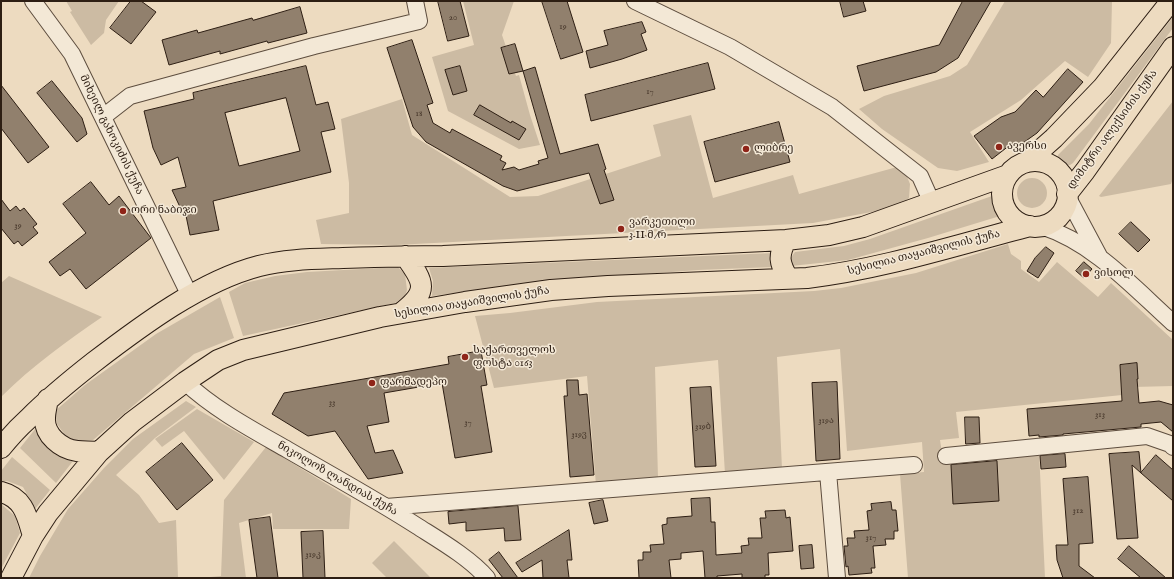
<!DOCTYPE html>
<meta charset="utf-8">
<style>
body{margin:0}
#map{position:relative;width:1174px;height:579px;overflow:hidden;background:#eddbc0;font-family:"IM FELL English",serif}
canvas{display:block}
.frame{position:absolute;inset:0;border:2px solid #2d1e13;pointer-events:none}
</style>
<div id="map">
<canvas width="1174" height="579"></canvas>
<div class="frame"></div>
</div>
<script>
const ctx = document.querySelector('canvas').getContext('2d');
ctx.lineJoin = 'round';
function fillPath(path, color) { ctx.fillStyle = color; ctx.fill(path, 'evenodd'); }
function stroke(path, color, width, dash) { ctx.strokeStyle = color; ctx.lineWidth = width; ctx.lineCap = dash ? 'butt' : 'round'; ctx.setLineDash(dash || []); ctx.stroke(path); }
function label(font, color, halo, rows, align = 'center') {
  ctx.font = font + ' "IM FELL English","Noto Serif Georgian",serif'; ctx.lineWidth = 3; ctx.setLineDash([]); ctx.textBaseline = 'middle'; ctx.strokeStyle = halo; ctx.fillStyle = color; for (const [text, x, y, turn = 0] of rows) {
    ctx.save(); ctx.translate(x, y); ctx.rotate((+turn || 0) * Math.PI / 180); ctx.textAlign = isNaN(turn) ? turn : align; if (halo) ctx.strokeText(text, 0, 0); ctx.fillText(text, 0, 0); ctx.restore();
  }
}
const green = new Path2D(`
 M66 1H119L106 20 104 33 91 45 70 12 72 11Z
 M463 1H514L502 35 516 76 519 75 530 115 540 145 519 149 448 111 432 57 474 45Z
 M1005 1H1112L1111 43 1088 77 1065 61 1021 100 970 132 989 162 957 171 938 168 882 129 859 109 884 96 950 76 967 65Z
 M1173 17V28L1073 163 1070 165C1063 165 1058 163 1058 155L1089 124Z
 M402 99 412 135 510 197 538 196 661 156 653 125 691 115 713 198 793 175 799 194 897 167 901 162 910 184 909 198 898 207 813 223 396 245 321 244 316 220 349 213V183L341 119Z
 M1173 101V178L1171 184 1101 197 1099 196Z
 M1017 193a15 15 0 1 1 30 0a15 15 0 1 1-30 0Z
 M992 196 995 206 1000 216 928 238 848 260 791 266 789 260 795 252 844 246 870 239Z
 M1008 244 1011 254 1021 261V269L1039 282 1057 262 1098 297 1111 283 1173 340V386L1133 387 1122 395 956 412 959 438 940 440 942 453 1039 451 1045 578H908L900 474 924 472 922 442 847 451 840 349 777 357 782 469 725 474 718 360 655 367 658 478 596 485 587 376 494 388 475 316 510 313 597 302 814 291 841 288 916 273Z
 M773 253V267L698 270 537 282 432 296 433 281 429 268Z
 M398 267 405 274 407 290 405 296 395 303 243 336 229 292 245 283 275 276 307 272Z
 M9 276 102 317C67 341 32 366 1 397V283Z
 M220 297 234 338 194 354 93 440 76 441 65 435 57 424 55 411 85 385 156 334Z
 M186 401 196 407 155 438 116 475 139 495 159 523 176 520 178 578H29L40 556 68 509 104 468 133 439Z
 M197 409 254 442 224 480 184 431 162 447 155 439Z
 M36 428C44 448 53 456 73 461L56 483 20 448Z
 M266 447 351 499 349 529H273L272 513 239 523 246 578H200L221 576 224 500Z
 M12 457 50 490 35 509 23 487 7 481H1V471Z
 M1 504 15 516 20 533 1 569Z
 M394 541 431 578H387L372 563Z`);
const building = new Path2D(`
 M131 1H141L156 12 131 44 110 28Z
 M438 1H460L469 36 448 41Z
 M542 1H567L583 52 561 59Z
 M840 1H863L866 11 844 17Z
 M963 1H991L958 58 936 72 864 91 857 66 939 45Z
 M300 7 307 33 268 43 267 41 220 54V51L169 65 162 40 197 30 198 33 252 18 253 20Z
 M642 22 646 32 641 34 647 50 622 59 590 68 586 51 608 45 604 31Z
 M412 40 433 103 427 105 433 123 450 133 452 129 502 156 500 160 506 163 502 170 514 167 519 170 539 164 538 161 548 158 523 71 535 67 560 154 598 144 606 169 604 170 614 200 600 204 589 173 517 191 503 186 426 142 413 127 387 48Z
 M515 44 523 71 509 74 501 48Z
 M708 63 715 89 591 121 585 95Z
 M306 66 316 105 328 102 335 129 321 132 331 172 213 201 219 230 190 235 184 206 180 207 172 190 186 187 178 157 161 165 153 148 144 111 194 99 193 93ZM286 98 300 151 239 166 225 113Z
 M460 66 467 91 453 95 445 70Z
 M1068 69 1083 82 1037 133 1013 150 1010 145 992 159 974 136 1001 117 1015 112 1036 90 1043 97Z
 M52 81 82 118 87 134 77 142 37 93Z
 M1 85 49 147 28 163 1 128Z
 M480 105 511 123 512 121 526 129 519 140 474 115Z
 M779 122 790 162 715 182 704 142Z
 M91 182 109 205 119 196 151 238 86 289 70 269 60 276 49 262 86 233 63 204Z
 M1 199 10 211 16 206 20 211 24 208 37 224 33 227 38 233 22 246 18 241 14 244 1 228Z
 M1131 222 1150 240 1138 252 1119 234Z
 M1046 247 1054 253 1038 278 1027 271 1035 258Z
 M1084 262 1092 269 1084 278 1076 271Z
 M481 351 487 385 481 386 492 452 455 458 442 383 384 393 389 422 367 426 375 453 393 450 403 473 368 479 335 431 308 436 272 414 284 393 449 364 448 357Z
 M1137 363 1138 379H1137L1139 403 1159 401 1173 405V432L1161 422 1141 424V427L1063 434V435L1039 437V435L1029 436 1027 409 1122 401 1120 365Z
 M567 380H578L579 395 587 394 594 475 570 477 564 396H567Z
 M837 382 840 459 816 461 812 383Z
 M711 387 716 466 695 467 690 388Z
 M965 417H979L980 443 966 444Z
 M182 443 213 480 177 510 146 472Z
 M1139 452 1141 473 1132 465 1138 538 1117 539 1109 454Z
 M1065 454 1066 467 1041 469 1040 456Z
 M1156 455 1173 470V501L1141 473Z
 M997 461 999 501 953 504 951 465Z
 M1088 477 1093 543 1079 544V566L1095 578H1063L1057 560 1056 545H1068L1063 479Z
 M710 498 711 522H715L716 555 742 553 741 546 749 545 748 538H762L760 518H766L765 511 785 510 786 518 790 517 793 551 768 553 769 575H765V578H742V574L717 576V578H705L703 551 681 553V559L669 560 671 578H639L638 560H643V552H651L650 545 664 544 662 525 667 524V518L692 516 691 499Z
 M603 500 608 521 594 524 589 503Z
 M891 502 892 510H896L898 531H894V539H885L886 545 873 546 875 568H871L872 573 849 575 848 566 846 567 844 546H848L847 538H855L854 531 869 530 867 511 872 510 871 504Z
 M518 506 521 540 505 541 504 528 466 531V522L449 524 448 512Z
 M270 517 278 578H257L249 520Z
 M569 530 572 560H567L569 578H543L542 560 522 572 516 563Z
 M323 531 325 578H303L301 532Z
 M812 545 814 568 801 569 799 546Z
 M1129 546 1166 578H1141L1118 559Z
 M499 552 518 578H503L489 560Z`);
const minor = new Path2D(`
 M33 1 72 54 190 296
 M635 1 730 47 832 107 920 176 932 203
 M103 117 130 96 314 46 419 21 415 1
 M1067 196 1099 256
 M1041 226C1094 243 1133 287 1173 323
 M185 382C215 410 253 430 288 450 331 475 375 499 417 526 439 540 470 558 487 578
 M946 456 1147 436 1170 444 1173 447
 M828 472 837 578
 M386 507 914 465`);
const major = new Path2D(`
 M1002 194a33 33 0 1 1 66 0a33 33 0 1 1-66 0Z
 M1027 162 1054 138 1103 87 1171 1
 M1067 194 1085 171 1173 47
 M786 240C778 256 779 263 788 278
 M401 313C429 291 425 283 405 256
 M48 399C47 405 45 412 45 418 44 435 61 449 77 451 84 452 91 451 99 452
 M1 448C9 438 18 428 28 419 49 398 71 380 94 362 141 326 201 281 259 266 286 259 315 259 343 258 376 257 410 256 443 256L786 240 829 235 863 227 1008 175
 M1 492C24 498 27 516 33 536
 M11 578 33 536 48 513 99 452 132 422 185 382 218 360 243 350 380 317 465 302 551 290 608 286 807 278C883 269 956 245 1030 226`);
const markers = [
 [999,147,4,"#8f2418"],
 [746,149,4,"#8f2418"],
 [123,211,4,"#8f2418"],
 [621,229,4,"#8f2418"],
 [1086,274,4,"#8f2418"],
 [465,357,4,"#8f2418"],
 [372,383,4,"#8f2418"]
];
const numberNames = [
 ["20",453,18],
 ["19",563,27],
 ["17",650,92],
 ["18",419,114],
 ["39",18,226],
 ["33",332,403],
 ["313",1100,415],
 ["319ა",826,421],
 ["37",468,423],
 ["319ბ",703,427],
 ["319ვ",579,435],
 ["312",1078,511],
 ["317",871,538],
 ["319კ",313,555]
];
const streetNames = [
 ["დიმიტრი ალექსიძის ქუჩა",1113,130,-54],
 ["მიხეილ გახოკიძის ქუჩა",111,135,64],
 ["სესილია თაყაიშვილის ქუჩა",924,253,-14],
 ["სესილია თაყაიშვილის ქუჩა",472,303,-9],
 ["ნიკოლოზ ლანდიას ქუჩა",337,479,30]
];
const poiNames = [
 ["ავერსი",1007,147],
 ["ლიბრე",754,149],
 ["ორი ნაბიჯი",131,211],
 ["ვარკეთილი",629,223],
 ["3 II მ/რ",629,236],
 ["ვისოლ",1094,274],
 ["საქართველოს",473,351],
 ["ფოსტა 0163",473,364],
 ["ფარმადეპო",380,383]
];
fillPath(green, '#ccbba3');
fillPath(building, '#91806d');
stroke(building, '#2d1e13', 1);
stroke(minor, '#5d4d3e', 18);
stroke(major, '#2d1e13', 22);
stroke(minor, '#f3e8d6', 16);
stroke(major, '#eddbc0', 20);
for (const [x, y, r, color] of markers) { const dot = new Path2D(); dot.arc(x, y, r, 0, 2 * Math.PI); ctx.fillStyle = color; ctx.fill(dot); stroke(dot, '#f3e8d6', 1.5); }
label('9px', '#46362a', null, numberNames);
label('11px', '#2d1e13', '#f3e8d6', streetNames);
label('11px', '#2d1e13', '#f3e8d6', poiNames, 'left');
</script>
